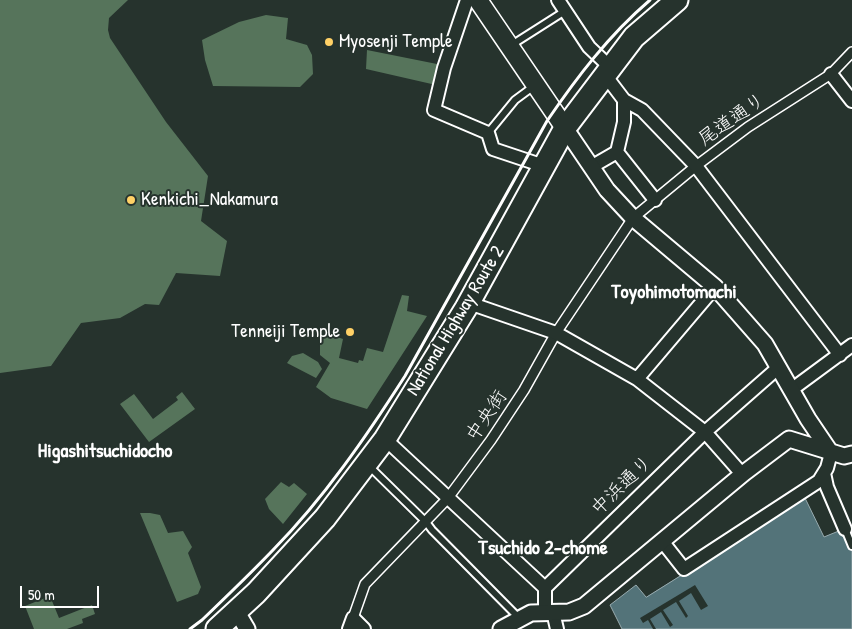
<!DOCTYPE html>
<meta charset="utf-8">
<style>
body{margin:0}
#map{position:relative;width:852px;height:629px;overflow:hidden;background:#26332d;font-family:"Patrick Hand",sans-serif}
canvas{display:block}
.scale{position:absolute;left:20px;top:586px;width:79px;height:22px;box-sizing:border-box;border:2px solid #fff;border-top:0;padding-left:6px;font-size:15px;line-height:18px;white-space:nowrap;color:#fff;-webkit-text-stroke:4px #26332d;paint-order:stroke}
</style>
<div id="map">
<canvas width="852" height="629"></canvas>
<div class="scale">50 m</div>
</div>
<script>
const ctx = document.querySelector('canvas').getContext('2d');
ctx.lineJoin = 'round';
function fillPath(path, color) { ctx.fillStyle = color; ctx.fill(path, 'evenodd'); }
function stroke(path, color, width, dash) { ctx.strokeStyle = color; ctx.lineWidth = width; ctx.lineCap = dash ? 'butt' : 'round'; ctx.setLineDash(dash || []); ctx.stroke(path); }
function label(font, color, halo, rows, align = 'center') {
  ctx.font = font + ' "Patrick Hand","Klee One",sans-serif'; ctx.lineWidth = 4; ctx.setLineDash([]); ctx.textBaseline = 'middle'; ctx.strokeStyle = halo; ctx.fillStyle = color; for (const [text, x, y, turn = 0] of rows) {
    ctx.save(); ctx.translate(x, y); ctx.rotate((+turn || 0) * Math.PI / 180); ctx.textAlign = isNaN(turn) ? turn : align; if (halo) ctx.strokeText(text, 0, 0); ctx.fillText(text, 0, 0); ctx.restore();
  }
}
const green = new Path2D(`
 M0 0H128L109 18 108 30 110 38 166 122 208 176 201 221 227 241 220 276 176 273 159 305 145 304 120 318 81 323 51 366 0 373Z
 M266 15 288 18 286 39 307 45 312 55 313 74 300 87 213 86 205 60 202 40 239 22Z
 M367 50 442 65 436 85 366 69Z
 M402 295 409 296 407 311 427 316 367 409 331 398 316 387 330 363 320 355V331L343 339 339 358 358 363 359 360 363 361 367 348 383 352Z
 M303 353 318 362 322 369 316 378 287 363 292 356Z
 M182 392 195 409 149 442 120 404 134 394 153 419 178 400 176 397Z
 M281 482 289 487 294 483 307 494 283 524 269 509 265 499Z
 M140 513H150L160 515 168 533 183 531 192 547 188 553 201 587 198 594 177 602Z
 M50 596 59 618 92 605 95 614 82 619 83 623 67 629H34L25 606Z`);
const water = new Path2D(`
 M805 498 824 537 851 526 852 528V629H622L610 605 636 585 646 597Z`);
const pier = new Path2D(`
 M695 585 708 606 701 610 691 593 679 601 688 616 686 618 676 602 663 610 673 625 670 627 661 612 650 619 656 629H653L648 620 643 623 640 618Z`);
const service = new Path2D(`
 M510 46 565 11
 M488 133 515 100 534 86
 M369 466 426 522 432 530 519 618
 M845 529 852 546`);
const pedestrian = new Path2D(`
 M353 618 365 584 448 498 491 440 524 390 556 333 633 218 696 166 748 127 831 74 852 52`);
const minor = new Path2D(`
 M467 0 444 68 434 110 488 133 493 149 544 166
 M558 0 589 47 611 68
 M831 74 852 101
 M605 75 624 100 642 110 696 166 840 355
 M624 100V122L617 152 655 200
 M591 167 617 152
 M469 303 556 333 637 379 705 432 742 474
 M637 379 715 287
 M791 390 852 345
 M385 439 545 588
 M824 473 827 487 845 529
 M662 541 684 569 819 481 827 468 831 453
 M545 588 705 432 779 367
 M545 588V612
 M553 612 557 629
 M349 629 353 618 364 629`);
const tertiary = new Path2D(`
 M565 128 607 190 633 218 715 287 765 344 808 419 831 453
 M237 612 247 629
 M501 629 531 613 569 612 584 606 744 473 789 439 844 456 852 454`);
const secondary = new Path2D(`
 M478 0 565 128`);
const trunk = new Path2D(`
 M217 629 256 593 325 518 385 439 466 308 565 128 634 37 677 0`);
const rail = new Path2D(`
 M190 629 202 620C226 597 250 574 273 550 324 498 366 437 405 376L547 121C577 77 609 35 650 0`);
const markers = [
 [329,42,5,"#ffd166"],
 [131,200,5,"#ffd166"],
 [350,332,5,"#ffd166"]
];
const poiNames = [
 ["Myosenji Temple",339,42],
 ["Kenkichi_Nakamura",141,200],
 ["Tenneiji Temple",340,332,"right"]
];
const streetNames = [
 ["尾道通り",732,120,-35],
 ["National Highway Route 2",456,321,-59],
 ["中央街",487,416,-56],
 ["中浜通り",622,486,-44]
];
const neighbourhoodNames = [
 ["Toyohimotomachi",674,293],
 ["Higashitsuchidocho",105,452],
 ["Tsuchido 2-chome",543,549]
];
fillPath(green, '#56745b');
fillPath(water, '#537379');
stroke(water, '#98abaf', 1);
fillPath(pier, '#26332d');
stroke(service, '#fff', 10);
stroke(pedestrian, '#fff', 12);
stroke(minor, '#fff', 16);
stroke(tertiary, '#fff', 19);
stroke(secondary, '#fff', 21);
stroke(trunk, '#fff', 25);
stroke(service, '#26332d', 6);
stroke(pedestrian, '#26332d', 9);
stroke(minor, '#26332d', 12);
stroke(tertiary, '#26332d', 15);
stroke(secondary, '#26332d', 18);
stroke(trunk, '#26332d', 21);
stroke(rail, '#fff', 3);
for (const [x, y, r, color] of markers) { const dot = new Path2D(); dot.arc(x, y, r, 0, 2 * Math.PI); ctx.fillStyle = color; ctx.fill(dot); stroke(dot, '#26332d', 2); }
label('19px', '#fff', '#26332d', poiNames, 'left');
label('19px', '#fff', '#26332d', streetNames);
label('bold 20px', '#fff', '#26332d', neighbourhoodNames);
</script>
